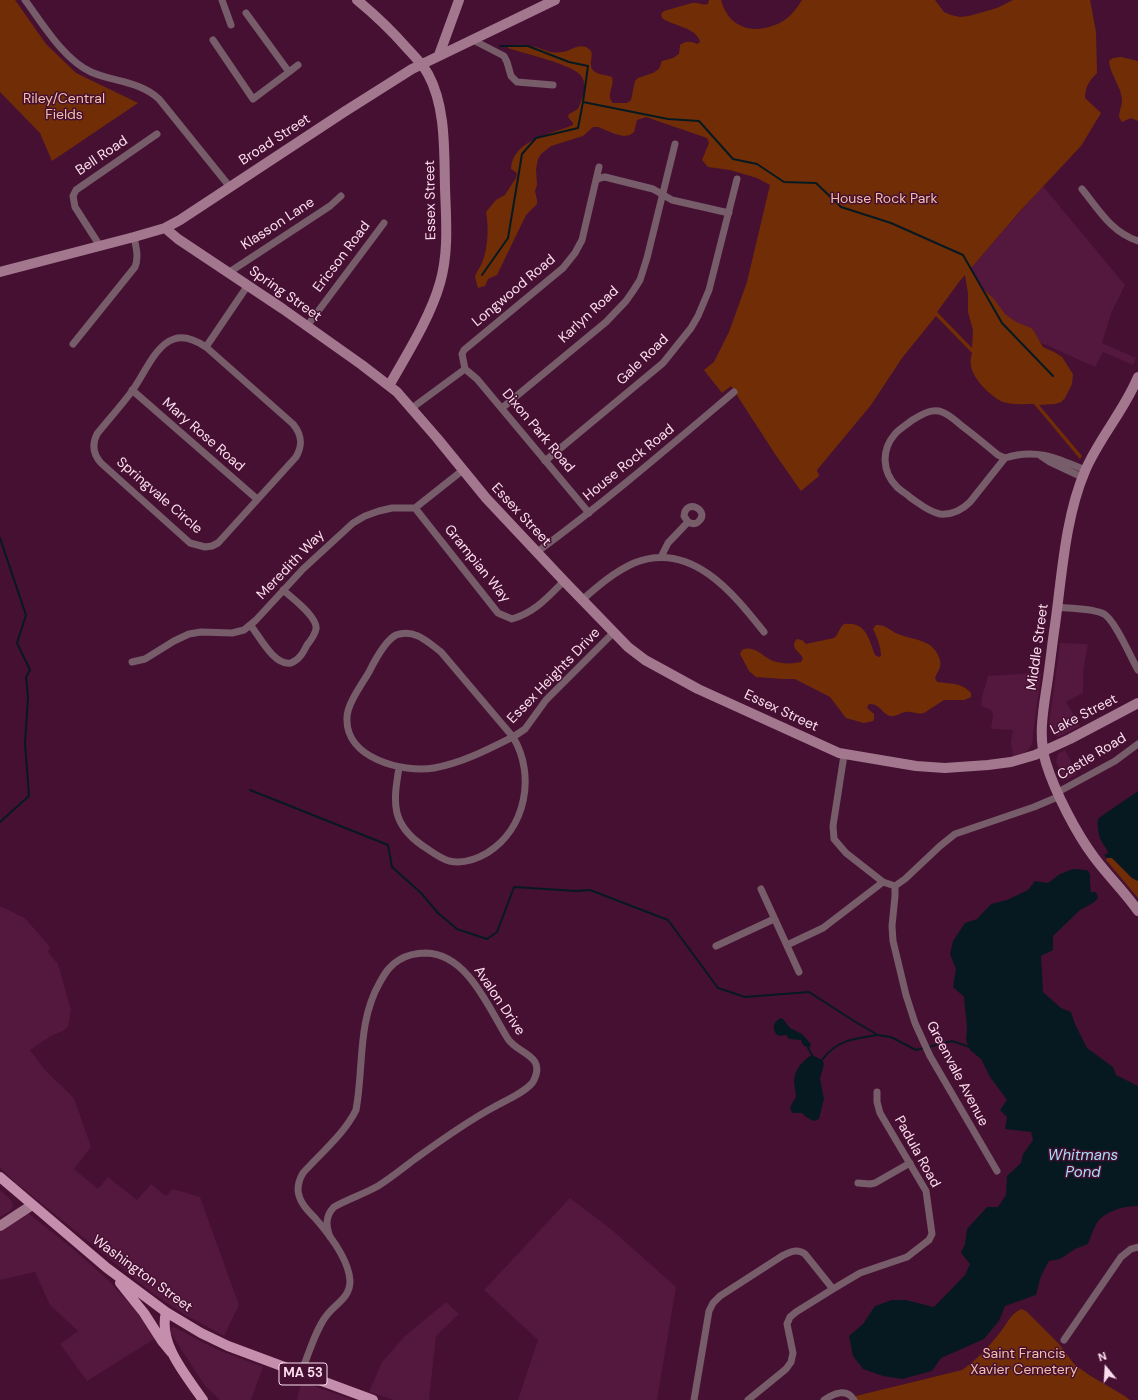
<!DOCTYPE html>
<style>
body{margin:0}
#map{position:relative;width:1138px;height:1400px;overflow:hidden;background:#461032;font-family:"DM Sans",sans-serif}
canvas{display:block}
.north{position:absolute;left:1086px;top:1348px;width:40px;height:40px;-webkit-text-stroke:3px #461032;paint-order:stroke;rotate:342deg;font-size:11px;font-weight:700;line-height:16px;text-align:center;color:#fbdeed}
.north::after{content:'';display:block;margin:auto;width:14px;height:18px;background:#fbdeed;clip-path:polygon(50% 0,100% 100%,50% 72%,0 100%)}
</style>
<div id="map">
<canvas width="1138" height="1400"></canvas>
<div class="north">N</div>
</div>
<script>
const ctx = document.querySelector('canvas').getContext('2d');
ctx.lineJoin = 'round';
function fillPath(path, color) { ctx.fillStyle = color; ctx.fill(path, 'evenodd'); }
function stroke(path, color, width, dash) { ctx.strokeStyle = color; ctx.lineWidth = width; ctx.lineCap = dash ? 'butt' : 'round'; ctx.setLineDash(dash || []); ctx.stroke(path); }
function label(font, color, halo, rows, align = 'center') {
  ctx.font = font + ' "DM Sans",sans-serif'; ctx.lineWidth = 3; ctx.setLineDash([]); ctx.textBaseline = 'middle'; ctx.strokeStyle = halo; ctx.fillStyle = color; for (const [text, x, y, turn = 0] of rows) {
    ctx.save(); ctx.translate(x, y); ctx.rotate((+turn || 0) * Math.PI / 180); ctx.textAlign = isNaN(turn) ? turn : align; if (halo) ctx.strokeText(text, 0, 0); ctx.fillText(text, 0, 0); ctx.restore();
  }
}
const built = new Path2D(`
 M1043 186 1125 285 1112 311 1102 343 1136 358 1133 365 1103 352 1095 367 1004 326 966 273Z
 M1060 643 1088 644 1083 672V693L1066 702 1080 726 1058 737 1050 732 1049 724Z
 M1034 673 1041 674 1032 744 1029 749 1024 753 1013 756 1011 742 1013 730 991 729 993 715 991 710 981 706 982 697 988 676Z
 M1065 750 1077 774 1067 780 1062 777 1056 761 1058 754Z
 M0 906 25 918 50 947 48 952 58 964 71 1010 68 1027 63 1031 51 1036 30 1050 46 1071 74 1098 91 1147 74 1169 98 1189 108 1177 137 1200 151 1184 166 1196 173 1189 200 1197 239 1305 224 1336 182 1313 151 1292 16 1183 0 1168Z
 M0 1190 11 1200 13 1206 10 1211 0 1217Z
 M570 1198 612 1230 676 1287 657 1400H518L538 1340 484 1290Z
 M25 1213H28L72 1248 107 1279 132 1306 156 1338 87 1381 60 1344 78 1331 50 1305 35 1272 0 1280V1230Z
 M446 1302 459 1314 436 1336 429 1400H394L369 1392 382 1362 405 1336Z
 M174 1327 216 1349 263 1367 251 1400H220L205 1386 170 1332 171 1328Z
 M302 1382 354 1400H297L298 1394Z`);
const green = new Path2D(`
 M0 0H15L46 44 76 73 138 103 52 161 40 133 0 92Z
 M709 0H721C728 26 750 35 775 25 787 21 796 10 802 0H935L944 12 951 15 960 17 969 16 997 8 1013 0H1090L1096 32 1097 73C1089 81 1085 87 1085 98L1101 113 1081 146 1021 210 971 268 980 286 994 299 1005 314 1016 322 1031 328 1034 331 1040 342 1043 347 1054 352 1062 357 1071 371 1073 374 1072 384 1065 398 1061 402 1055 404 1039 405 1082 456 1080 459 1034 404C1025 404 1012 405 1003 402 991 397 973 379 971 366 970 362 971 357 972 353L936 316 902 358 871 405 817 470 819 476 801 491 775 454 731 386 722 393 704 370 714 362 729 332 747 282 770 185 757 178 730 170 708 167 702 160 709 143 707 138 646 117 637 120 634 132 630 135 624 136 615 134 598 127H593L583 136 551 146 541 154 538 159 536 169 537 185 535 191 537 200V204L526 215 497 275 488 279 485 286 478 288 475 277C476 272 480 268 482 263 488 248 489 228 486 212L496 200 505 195 516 178 517 173 511 169C512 140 552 134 573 125V123L568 117 569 114 578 109C582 99 588 87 582 77 576 65 522 53 508 48V45C515 45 522 44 530 46 544 48 546 54 563 52 571 51 580 42 589 49 597 55 584 66 597 73 601 75 607 75 612 77 615 88 605 94 613 103H627L631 100 635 81 638 78 653 73 659 69 662 61 673 58 679 54 680 45C686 41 690 41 697 44L700 42C697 27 672 26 662 18L661 14 664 11 692 3C698 2 702 6 708 4ZM965 275 968 293V312L973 330 972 348 937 312 959 282Z
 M1121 57 1138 61V121L1131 118 1122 122 1119 117C1119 111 1122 106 1122 101 1122 87 1110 75 1109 61L1113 58Z
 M844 624C866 621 869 639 875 655L879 657 881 656C881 647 877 637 873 629L876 625C885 624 891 631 898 634 912 640 931 639 938 655 940 659 941 663 940 667 939 671 936 674 935 678L937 682C950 684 961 682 971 693V697L964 700H944L924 713C917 715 912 711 905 712 900 713 895 717 890 716 881 713 881 704 869 704L867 708 874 714V719L873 721 864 723 846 718 830 697 795 679H783L756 677 749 671 740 654 742 650C754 644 763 657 773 661 782 664 793 664 801 662L803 658C799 651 789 647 797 639L802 640 806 644 834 638C839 634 839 628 844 624Z
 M1107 858H1112L1132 878 1138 881V898L1106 860Z
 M1021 1309 1026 1311 1059 1344 1074 1364 1089 1375 1123 1395 1130 1400H857L856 1396 962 1370C975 1361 988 1348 998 1335 1006 1326 1010 1314 1021 1309Z`);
const water = new Path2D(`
 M1138 791V881L1132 878 1112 858H1107L1104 855 1108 853C1107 848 1104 846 1102 842 1098 835 1097 826 1098 819L1103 815Z
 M1073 869 1087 870 1090 874V883L1091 892H1096L1098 898 1093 903 1080 910 1053 936V950L1041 956 1043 992 1061 1008 1071 1012 1075 1024 1087 1048 1113 1067 1116 1075 1138 1086V1206C1125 1206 1109 1210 1099 1220 1094 1226 1091 1237 1088 1244L1075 1249 1060 1259 1049 1261 1041 1276 1036 1295 1005 1306 999 1321 984 1339 941 1358 932 1371 902 1379 883 1376 863 1369 853 1356 849 1336 863 1324 875 1306 892 1300H906L934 1307 965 1275 970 1264 961 1253 965 1244 967 1229 987 1207H998L1006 1195 1007 1176 1021 1163 1023 1154 1033 1140 1031 1132 1005 1129 1007 1117 1000 1110 1007 1100 990 1077 981 1059 970 1050 966 1040 967 1028 964 997 953 987 956 969 950 954 953 941 965 923 977 919 991 904 1007 900 1028 890 1035 881 1048 883 1060 874Z
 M781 1018 783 1019 790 1028 802 1034 811 1044 810 1047 808 1048 803 1045 801 1040 789 1039 786 1035 780 1036 776 1034C772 1027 773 1022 781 1018Z
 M812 1055 822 1060 824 1064 820 1079 824 1099 819 1119 814 1121C810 1119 805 1117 802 1113H792L790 1107 796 1097C796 1092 794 1087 794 1081 794 1070 803 1060 812 1055Z`);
const stream = new Path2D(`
 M583 102 668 119 699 121 733 159 757 164 784 182 816 183 841 207 891 223 963 255 1002 323 1053 376
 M482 275 508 238 522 154 536 138 578 128 583 102 588 66 569 62 528 46H500
 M0 538 26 615 17 643 30 670 26 677 28 697 25 743 29 796 0 822
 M250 790 388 845 392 867 421 893 438 913 457 929 487 939 497 932 514 887 576 891 590 890 668 920 718 988 745 997 809 992 854 1021 878 1035 891 1037 916 1050 924 1048
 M928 1047 952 1041 970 1047
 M808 1048 812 1055
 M822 1060C836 1040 856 1038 877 1035`);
const street = new Path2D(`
 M25 0C42 23 64 60 91 72 114 82 139 81 159 99L230 187
 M222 0 231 25
 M213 40 253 99 289 72 246 13
 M473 40 504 56 507 62 511 76 517 82 553 85
 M289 72 298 65
 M596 180 600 178 605 177 653 189 672 200 729 213
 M1082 189C1099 210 1111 232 1138 241
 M100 246 75 207 73 196 76 190 157 134
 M228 273 330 206 341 196
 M307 326 384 223
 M73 344 135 267C139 257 136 247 134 237
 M206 347C197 341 185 335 174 339 155 345 144 375 132 391 121 406 109 419 97 434 92 444 93 454 101 463L190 543 205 547 212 546 218 543 296 457C303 445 302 435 293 424L206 347 248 285
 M465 369 462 354 464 350 563 268 575 253 582 240 599 167
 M465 369 477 379 589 513
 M132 390 257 499
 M412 408 465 369
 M502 408 606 322 626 301 633 291 640 280 647 258 675 144
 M1041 456 1050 462 1082 477
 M1005 458 970 502C962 510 952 515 940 514 929 512 920 504 911 498 907 494 901 491 897 487 882 472 881 450 895 434 899 429 906 425 911 421 921 415 931 408 942 412 950 415 956 421 962 426 974 435 986 445 998 455L1005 458C1036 448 1057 458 1085 470
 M545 461 663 363 691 328 698 316 709 290 737 179
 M415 508 498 613 512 619C535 612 547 598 564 581
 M537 552C605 502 669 447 734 392
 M661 557 668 543 688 522 684 516C686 497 710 511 699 521 696 525 692 524 688 522
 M582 600C598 586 614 572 634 563 691 540 733 593 764 632
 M1058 607C1071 609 1092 608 1104 614 1115 620 1131 658 1138 670
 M251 626C260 637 274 666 291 663 299 660 303 653 307 645 311 640 315 635 316 629 318 617 292 598 283 590
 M132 662 145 659 174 641 189 634 201 632 232 633 244 630 256 620 303 569 353 523 365 516 379 511 392 508H415L463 470
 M844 755 833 826 834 839 846 853 883 882 895 886V896L892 926 893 941 906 995 915 1023 930 1056 997 1171
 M399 768C393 803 391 824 423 846 431 851 439 858 449 861 463 864 475 860 487 853 526 829 536 775 513 737 487 750 462 763 434 768 402 773 345 758 347 718 347 704 362 684 369 672 374 662 386 640 396 635 414 628 428 642 441 652L513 737 525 729 546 700 613 633
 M1058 792 1115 761 1138 744
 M895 886 905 879 940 846 955 834 1034 807 1060 796
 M761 889 799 972
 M787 945 823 928 883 882
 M716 946 774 919
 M858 1183 870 1184 875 1183 910 1163
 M833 1289 860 1273 907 1257 929 1240 932 1234 926 1191 880 1113 877 1102V1092
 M1064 1340 1121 1257 1131 1249 1138 1247
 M301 1373C308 1356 316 1328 327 1315 336 1303 350 1298 350 1281 349 1259 329 1234 315 1218 307 1210 299 1202 298 1190 298 1184 300 1178 303 1173 320 1154 345 1133 356 1110 364 1067 357 1022 380 982 385 973 390 965 399 960 407 955 417 953 426 953 468 954 489 1009 508 1039 518 1054 546 1055 534 1080 529 1091 504 1101 494 1107 466 1122 440 1141 415 1159 403 1168 391 1178 378 1186 364 1194 348 1199 334 1207 325 1216 326 1226 330 1237
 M694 1400 709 1311 713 1303 720 1296 782 1256C790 1252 797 1248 805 1254L833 1289 796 1312 790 1317 787 1324 793 1353 791 1362 786 1369 748 1400
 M824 1400C834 1393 847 1388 854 1400`);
const secondary = new Path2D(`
 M357 0C374 14 390 29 405 46 413 55 422 63 428 74 446 107 444 150 445 187 446 219 449 252 440 283 430 318 407 354 389 386
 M439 55 459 0
 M165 228 178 239 283 309 362 365 397 392 437 438 486 498 564 581 628 647 645 660 698 689 839 753 916 766 945 768 988 765 1011 762 1035 755 1070 739 1138 703
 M0 272 134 237 165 228 180 220 344 112 412 69 555 0
 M1138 377C1124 411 1099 438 1085 471 1065 518 1062 575 1055 625 1052 645 1050 665 1047 685 1043 711 1038 737 1046 763 1055 792 1076 833 1094 857 1108 876 1125 892 1138 911
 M0 1226 32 1205`);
const primary = new Path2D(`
 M0 1177 107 1268 166 1312 201 1333 228 1346 373 1400
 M120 1283 144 1313 162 1341 171 1352
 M166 1312C158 1344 186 1375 203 1400`);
const shields = [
 [303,1374,48]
];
const shieldNames = [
 ["MA 53",303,1374]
];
const parkNames = [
 ["Riley/Central",64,99],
 ["Fields",64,115],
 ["House Rock Park",884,199],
 ["Saint Francis",1024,1354],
 ["Xavier Cemetery",1024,1370]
];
const streetNames = [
 ["Broad Street",275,140,-33],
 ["Bell Road",102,156,-34],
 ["Essex Street",431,200,-91],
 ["Klasson Lane",278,224,-33],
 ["Ericson Road",342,257,-53],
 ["Longwood Road",514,291,-40],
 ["Spring Street",285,294,35],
 ["Karlyn Road",589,315,-43],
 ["Gale Road",643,360,-44],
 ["Dixon Park Road",538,431,50],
 ["Mary Rose Road",203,435,41],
 ["House Rock Road",629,463,-39],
 ["Springvale Circle",159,496,41],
 ["Essex Street",521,515,47],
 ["Grampian Way",477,564,51],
 ["Meredith Way",291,565,-46],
 ["Middle Street",1038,647,-82],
 ["Essex Heights Drive",554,676,-46],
 ["Essex Street",781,711,25],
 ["Lake Street",1084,715,-27],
 ["Castle Road",1092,757,-31],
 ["Avalon Drive",499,1001,56],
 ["Greenvale Avenue",957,1074,62],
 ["Padula Road",917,1152,61],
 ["Washington Street",142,1274,36]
];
const waterNames = [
 ["Whitmans",1083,1156],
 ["Pond",1083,1173]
];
fillPath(built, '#54173e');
fillPath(green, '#712e06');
fillPath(water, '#071920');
stroke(stream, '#071920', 2);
stroke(street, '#775c6a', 7);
stroke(secondary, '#a3788f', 10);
stroke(primary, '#c58eac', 10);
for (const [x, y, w] of shields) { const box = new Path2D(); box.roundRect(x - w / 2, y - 11, w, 22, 3); ctx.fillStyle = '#461032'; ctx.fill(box); stroke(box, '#fbdeed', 1); }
label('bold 13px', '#fbdeed', null, shieldNames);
label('14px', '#f3c0a9', '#461032', parkNames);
label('14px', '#fbdeed', '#461032', streetNames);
label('italic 15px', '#a6def6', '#461032', waterNames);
</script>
